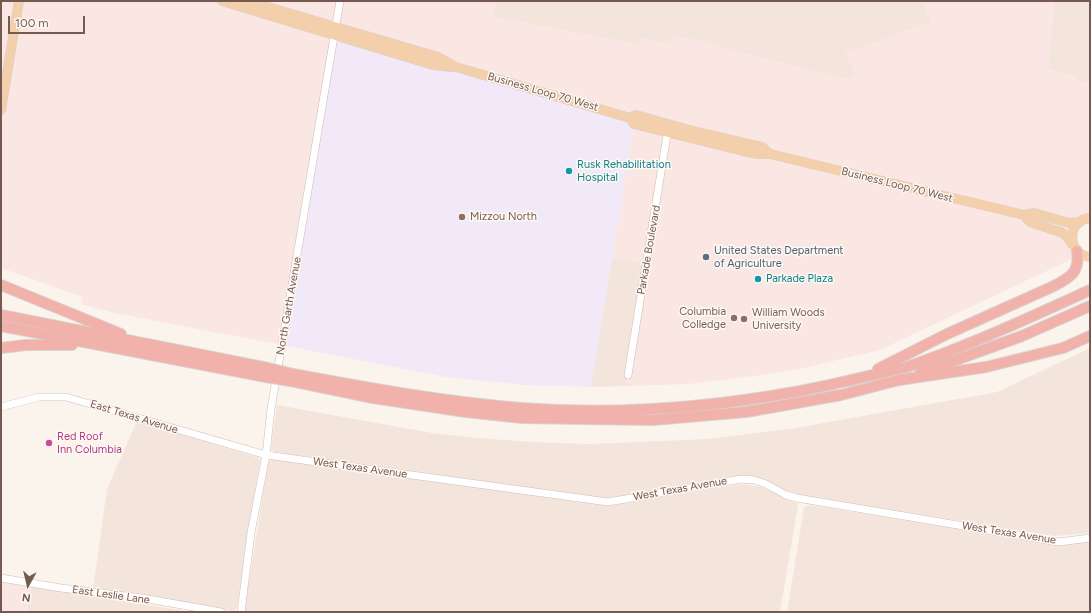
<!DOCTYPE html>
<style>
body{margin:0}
#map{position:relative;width:1091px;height:613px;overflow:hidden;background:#fbf4ed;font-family:Figtree,sans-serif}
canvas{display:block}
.frame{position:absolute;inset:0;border:2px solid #765951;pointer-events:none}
.north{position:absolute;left:8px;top:565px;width:40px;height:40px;-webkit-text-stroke:3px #fef8f3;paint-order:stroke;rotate:188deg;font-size:11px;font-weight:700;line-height:16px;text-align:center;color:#765951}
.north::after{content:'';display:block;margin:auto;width:14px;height:18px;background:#765951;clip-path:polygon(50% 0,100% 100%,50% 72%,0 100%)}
.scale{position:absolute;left:8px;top:16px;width:77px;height:18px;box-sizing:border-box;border:2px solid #765951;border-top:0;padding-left:5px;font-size:12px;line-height:14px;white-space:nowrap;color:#765951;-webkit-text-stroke:3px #fef8f3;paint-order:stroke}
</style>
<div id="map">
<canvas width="1091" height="613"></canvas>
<div class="frame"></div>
<div class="north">N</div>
<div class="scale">100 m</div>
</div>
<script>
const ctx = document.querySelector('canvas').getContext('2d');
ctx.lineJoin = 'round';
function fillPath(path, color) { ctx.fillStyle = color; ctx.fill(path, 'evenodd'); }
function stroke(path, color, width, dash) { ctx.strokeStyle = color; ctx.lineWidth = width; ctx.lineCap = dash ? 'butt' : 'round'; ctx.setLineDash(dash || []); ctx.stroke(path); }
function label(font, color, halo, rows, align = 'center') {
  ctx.font = font + ' Figtree,sans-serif'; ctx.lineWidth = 3; ctx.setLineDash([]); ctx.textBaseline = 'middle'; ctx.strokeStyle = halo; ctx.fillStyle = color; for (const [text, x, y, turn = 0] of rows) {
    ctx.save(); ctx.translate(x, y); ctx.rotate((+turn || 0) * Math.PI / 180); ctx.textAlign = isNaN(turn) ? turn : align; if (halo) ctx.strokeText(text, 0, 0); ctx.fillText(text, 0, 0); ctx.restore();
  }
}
const residential = new Path2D(`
 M495 1H922L931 22 846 53 856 75 845 79 838 78 673 35 671 45 642 38 641 45 493 17Z
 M1054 1H1090V84L1077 81V77L1048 70Z
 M612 257 646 264 626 386 591 387Z
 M1090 348V533L1054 536 793 494 789 493 764 479 749 476 716 479 624 496 603 498 275 452 271 449 277 405 432 433 477 438 532 442 589 444 708 439 796 428 997 392Z
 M137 421 259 458 260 462 237 607 234 611H232L93 589 107 489Z
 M273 459 603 505H615L741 484 761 487 797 503 798 505 780 612H244L268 463 271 460Z
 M809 505 1053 544 1090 541V612H787L804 508Z
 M31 586 92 596 192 612H27Z`);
const commercial = new Path2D(`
 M1 1H495L493 17 640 45 642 38 671 45 673 35 698 40 838 78 845 79 856 74 845 53 931 22 922 1H1054L1048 69 1077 77V81L1090 84V213L1070 239 1072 259 880 350 799 369 770 374 688 384 626 386 646 264 612 257 635 120 282 345 114 313 81 304 83 297 1 268Z
 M1 581 31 586 27 612H1Z`);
const education = new Path2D(`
 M334 31 635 120 591 387 524 385 445 377 282 345Z`);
const tertiary = new Path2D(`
 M628 375 668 129
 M1 407 39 397H66L266 455 608 502 741 479 754 480 766 484 786 495 797 498 1059 542 1090 538
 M1 578 61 588 142 598 221 612
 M241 612 251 533 266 455 271 409 340 1`);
const primary = new Path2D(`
 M222 1 433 65 452 67
 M247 1 438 57 456 67 630 118 634 124 743 151 758 154H770L1024 215 1034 213 1069 223 1080 222
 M1 110 19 1
 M630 118 636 115 689 130 762 147 770 154
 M1024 215 1030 222 1063 233 1067 237 1073 245
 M1090 218C1066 220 1067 255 1090 257`);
const motorway = new Path2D(`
 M1 285 121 334
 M1 315 268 368
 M1 326 266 377
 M1 348 26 345H72
 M878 369 947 334 1054 286C1071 277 1080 272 1077 251
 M920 373 1022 336 1090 306
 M293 374C368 388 444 402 521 408 611 415 706 408 795 392 820 387 844 382 868 376 880 373 892 371 904 368 968 346 1029 318 1090 290
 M291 381 373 398 466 412 522 418 653 420 746 412 841 395 899 380 986 367 1063 348 1090 336`);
const motorwayBridge = new Path2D(`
 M268 368 293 374
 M266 377 291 381`);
const markers = [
 [569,171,4,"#0f9aa8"],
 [462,217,4,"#8d6e63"],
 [706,257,4,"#5c6f8a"],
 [758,279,4,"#0f9aa8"],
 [734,318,4,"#8d6e63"],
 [744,319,4,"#8d6e63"],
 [49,443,4,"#d1479c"]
];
const streetNames = [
 ["Business Loop 70 West",543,92,16],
 ["Business Loop 70 West",897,185,14],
 ["Parkade Boulevard",649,250,-80],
 ["North Garth Avenue",289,306,-80],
 ["East Texas Avenue",134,417,17],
 ["West Texas Avenue",360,468,8],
 ["West Texas Avenue",680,489,-10],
 ["West Texas Avenue",1009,533,9],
 ["East Leslie Lane",111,595,8]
];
const cultureNames = [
 ["Rusk Rehabilitation",577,165],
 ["Hospital",577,178],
 ["Parkade Plaza",766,279]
];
const educationNames = [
 ["Mizzou North",470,217],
 ["Columbia",726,312,"right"],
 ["Colledge",726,325,"right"],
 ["William Woods",752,313],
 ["University",752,326]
];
const serviceNames = [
 ["United States Department",714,251],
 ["of Agriculture",714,264]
];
const hotelNames = [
 ["Red Roof",57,437],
 ["Inn Columbia",57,450]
];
fillPath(residential, '#f3e5dc');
fillPath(commercial, '#fae6e2');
fillPath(education, '#f1e9f8');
stroke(tertiary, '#d0bdb5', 8);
stroke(primary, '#d9d1ce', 10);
stroke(motorway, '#d9d1ce', 12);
stroke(tertiary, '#fff', 7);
stroke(primary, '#f3cfac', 9);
stroke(motorway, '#f0b2aa', 10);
stroke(motorwayBridge, '#d9d1ce', 12, []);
stroke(motorwayBridge, '#f0b2aa', 10);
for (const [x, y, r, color] of markers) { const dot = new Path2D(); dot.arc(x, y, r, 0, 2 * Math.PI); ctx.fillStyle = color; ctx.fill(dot); stroke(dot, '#fef8f3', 1.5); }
label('11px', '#765951', '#fef8f3', streetNames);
label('11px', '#0d838f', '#fef8f3', cultureNames, 'left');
label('11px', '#785e54', '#fef8f3', educationNames, 'left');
label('11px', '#4e5e75', '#fef8f3', serviceNames, 'left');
label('11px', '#b23c85', '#fef8f3', hotelNames, 'left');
</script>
